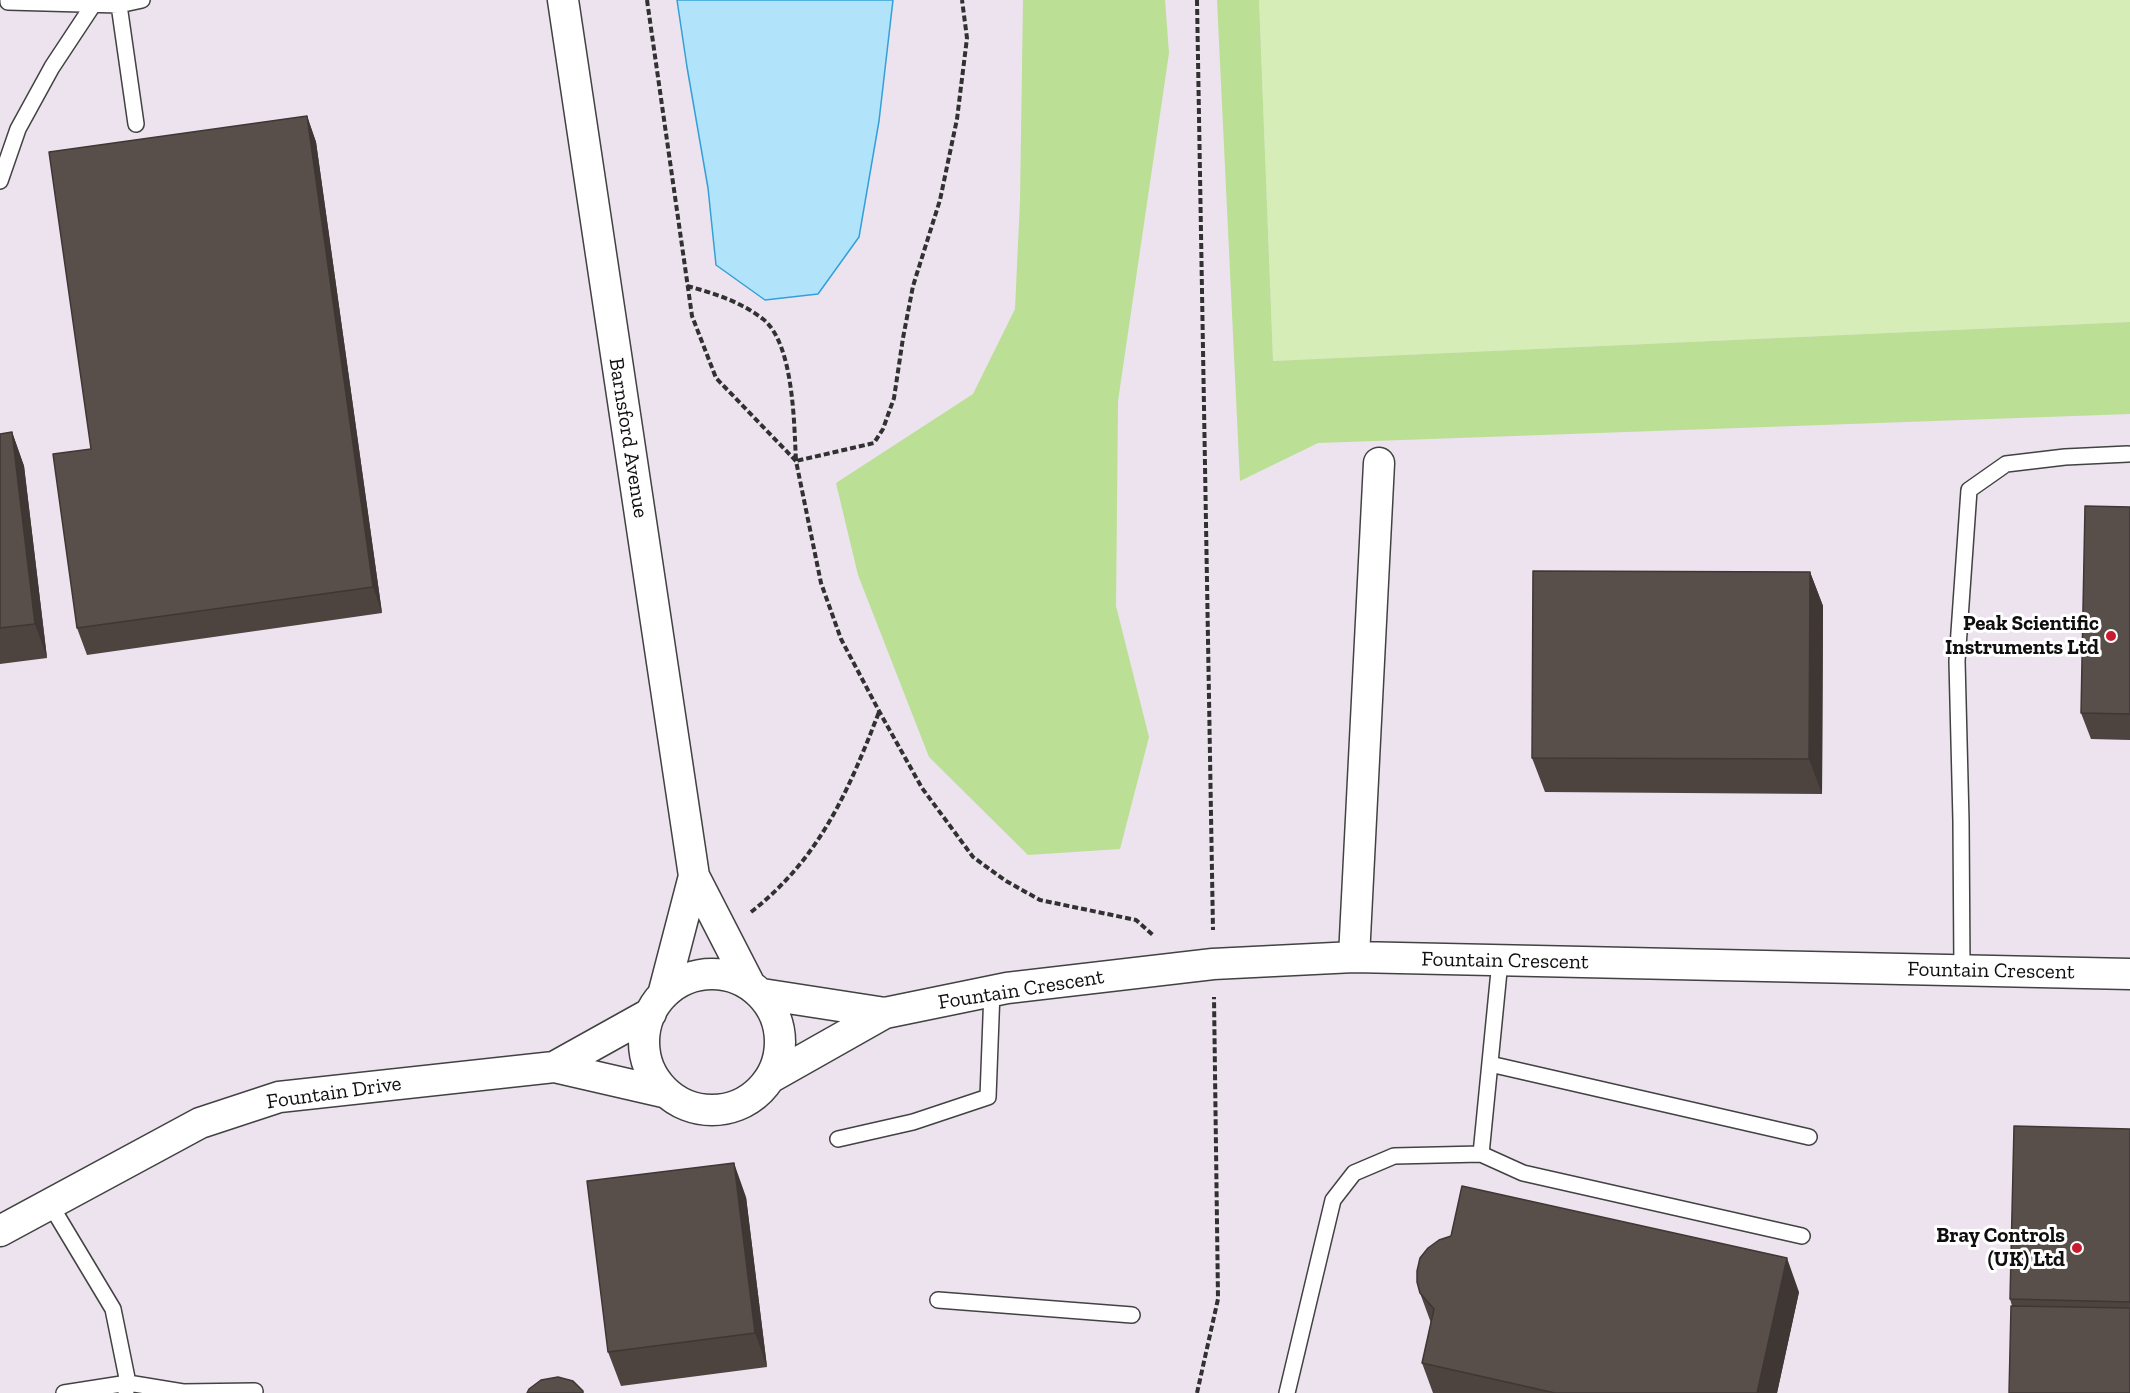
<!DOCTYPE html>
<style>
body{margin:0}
canvas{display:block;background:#fffbf1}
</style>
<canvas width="2130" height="1393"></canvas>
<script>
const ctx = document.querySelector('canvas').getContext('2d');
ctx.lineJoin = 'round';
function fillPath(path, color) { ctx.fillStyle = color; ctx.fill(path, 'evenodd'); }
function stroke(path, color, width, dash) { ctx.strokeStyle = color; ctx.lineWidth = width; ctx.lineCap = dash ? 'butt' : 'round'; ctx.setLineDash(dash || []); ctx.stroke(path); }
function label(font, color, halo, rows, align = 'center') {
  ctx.font = font + ' "Zilla Slab",serif'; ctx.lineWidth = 6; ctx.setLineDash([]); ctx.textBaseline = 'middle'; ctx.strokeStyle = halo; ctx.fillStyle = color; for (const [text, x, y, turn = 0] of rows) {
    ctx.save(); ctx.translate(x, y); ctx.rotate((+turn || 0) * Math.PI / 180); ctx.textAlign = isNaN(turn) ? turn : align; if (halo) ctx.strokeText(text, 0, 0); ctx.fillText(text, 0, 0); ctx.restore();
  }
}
const industrial = new Path2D(`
 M0 0H2130V1393H0Z`);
const green = new Path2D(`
 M1259 0H2130V322L1273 361Z`);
const forest = new Path2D(`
 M1023 0H1165L1169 53 1118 401 1116 606 1149 737 1120 849 1028 855 929 757 858 575 836 483 973 394 1015 309 1020 201Z
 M1217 0H1259L1273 361 2130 322V414L1318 443 1240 481Z`);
const water = new Path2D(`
 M677 0H893L879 121 859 237 818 294 765 300 716 265 708 188 687 67Z`);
const path = new Path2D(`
 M647 0 692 316 716 378 796 461 821 583 841 639 879 711 922 788 973 857 1006 881 1040 900 1136 920 1154 936
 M1197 0 1213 930
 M687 286C714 293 741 302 763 319 794 344 794 424 796 461L874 443 883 429 894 398 903 338 913 286 940 200 957 119 967 38 962 0
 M751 912C820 858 848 792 879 712
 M1197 1393 1218 1299 1214 997`);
const service = new Path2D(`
 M8 0V2L119 5 142 0
 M119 5 136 124
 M0 181 18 129 52 67 93 5
 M1962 970 1961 821 1957 661 1969 490 2006 464 2065 457 2128 454
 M1490 1064 1809 1137
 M838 1139 913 1122 988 1097 992 991
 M1481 1154 1523 1173 1802 1236
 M50 1204 113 1309 128 1383 64 1393
 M938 1300 1132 1315
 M126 1391 128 1383 183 1392 255 1391
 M1287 1393 1333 1200 1354 1173 1394 1156 1481 1154 1500 961`);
const minor = new Path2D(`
 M563 0 694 876 750 985
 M1354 957 1379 463
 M644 1042a68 68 0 1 1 136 0a68 68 0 1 1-136 0Z
 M762 994 885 1013
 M663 995 694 876
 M554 1067 651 1013
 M770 1078 885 1013 1007 988 1213 964 1354 957 2130 974
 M0 1231 200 1123 279 1097 554 1067 667 1093`);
const wall = new Path2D(`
 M307 116 316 142 382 613 87 655 77 628 91 449Z
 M12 432 24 466 47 658 0 664V434Z
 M2130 507V740L2091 739 2081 713Z
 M1810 572 1823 606 1822 794 1545 792 1532 758Z
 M2130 1129V1393L2012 1306 2010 1299Z
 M746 1197 767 1367 621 1386 608 1352Z
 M1799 1292 1777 1393H1433L1422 1363 1431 1323 1420 1293Z`);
const shadedWall = new Path2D(`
 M307 116 316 142 382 613 373 587Z
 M12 432 24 466 47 658 35 624Z
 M1810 572 1823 606 1822 794 1809 759Z
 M734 1163 746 1197 767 1367 755 1333Z
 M1787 1258 1799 1292 1777 1393H1757Z`);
const building = new Path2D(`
 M307 116 373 587 77 628 53 454 91 449 49 152Z
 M12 432 35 624 0 628V434Z
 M2085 506 2130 507V714L2081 713Z
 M1533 571 1810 572 1809 759 1532 758Z
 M2014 1126 2130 1129V1302L2010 1299Z
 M734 1163 755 1333 608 1352 587 1181Z
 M1462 1186 1787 1258 1757 1393H1555L1422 1363 1434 1309 1420 1293 1417 1282V1271L1420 1258 1428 1248 1439 1240 1451 1236Z
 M2011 1306 2130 1308V1393H2009Z
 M558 1377 573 1381 583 1391V1393H527L529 1389 541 1380Z`);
const markers = [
 [2111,636,6,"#ca1c30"],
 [2077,1248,6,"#ca1c30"]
];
const streetNames = [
 ["Barnsford Avenue",628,438,81],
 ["Fountain Crescent",1505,961,1],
 ["Fountain Crescent",1991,971,1],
 ["Fountain Crescent",1021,990,-9],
 ["Fountain Drive",334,1093,-8]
];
const poiNames = [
 ["Peak Scientific",2099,624],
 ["Instruments Ltd",2099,648],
 ["Bray Controls",2065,1236],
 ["(UK) Ltd",2065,1260]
];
fillPath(industrial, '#ece3ee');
fillPath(green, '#d7edb7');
fillPath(forest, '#bbdf95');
fillPath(water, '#b1e4fb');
stroke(water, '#33a0d7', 1.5);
stroke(service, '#424242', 18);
stroke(minor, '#424242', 33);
stroke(path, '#313131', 4, [6, 3]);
stroke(service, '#fff', 15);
stroke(minor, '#fff', 30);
fillPath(wall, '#4d4440');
fillPath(shadedWall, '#3e3734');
fillPath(building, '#594f4a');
stroke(building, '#3e3734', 1.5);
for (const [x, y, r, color] of markers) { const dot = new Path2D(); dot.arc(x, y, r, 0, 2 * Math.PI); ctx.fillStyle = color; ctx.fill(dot); stroke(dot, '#fff', 2); }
label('21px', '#0f0f0f', '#fff', streetNames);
label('bold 21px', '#0f0f0f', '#fff', poiNames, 'right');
</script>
